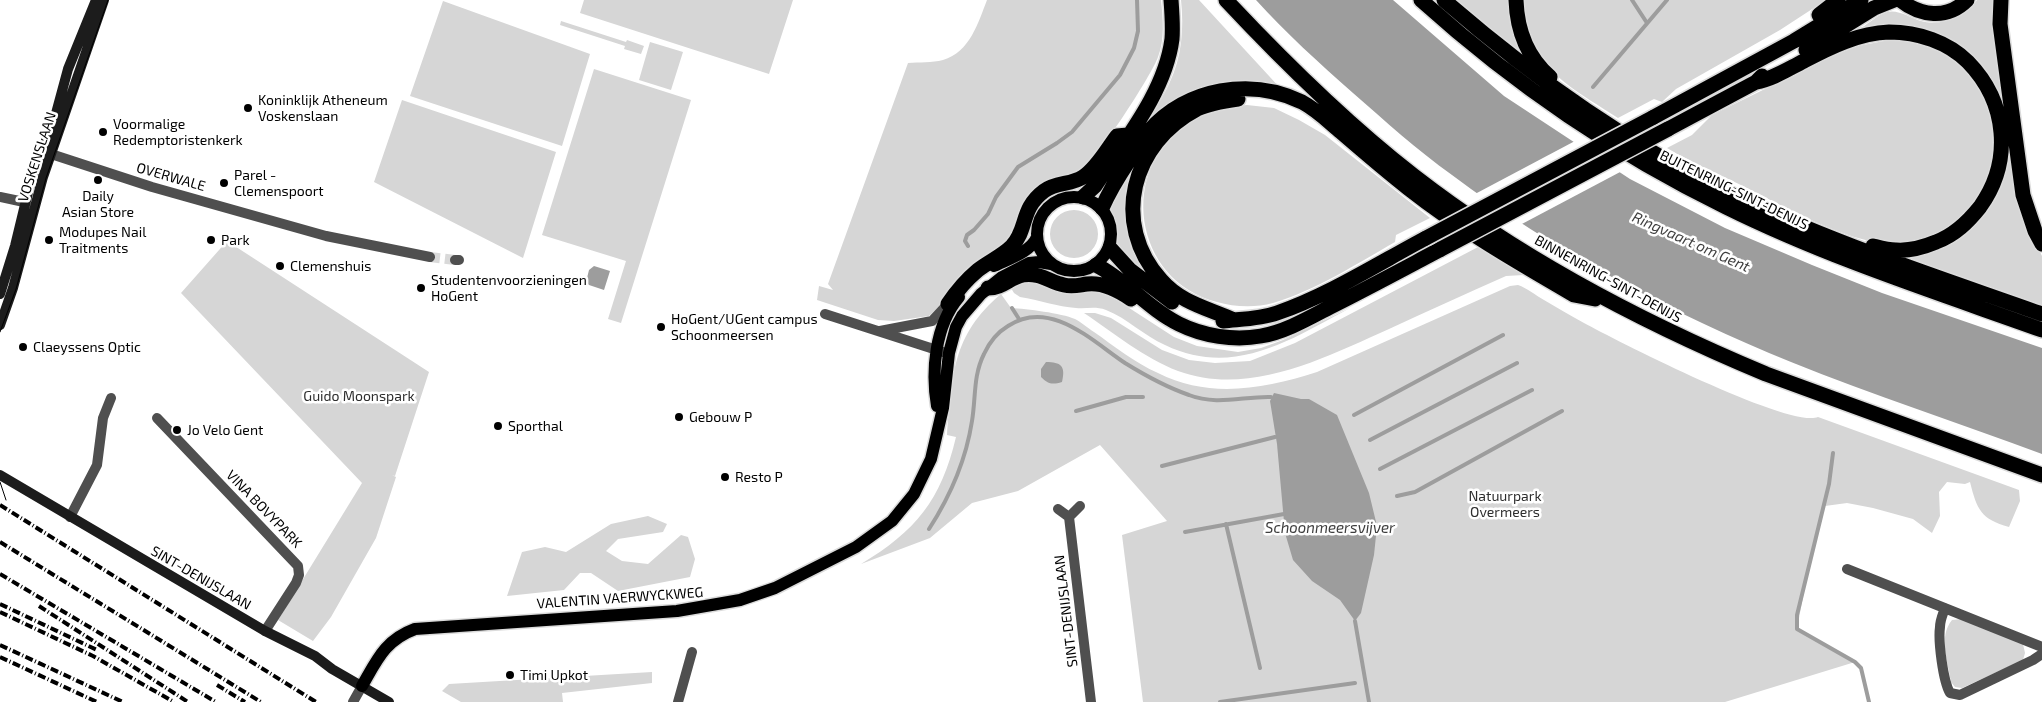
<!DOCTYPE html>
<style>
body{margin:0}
canvas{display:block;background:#fff}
</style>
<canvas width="2042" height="702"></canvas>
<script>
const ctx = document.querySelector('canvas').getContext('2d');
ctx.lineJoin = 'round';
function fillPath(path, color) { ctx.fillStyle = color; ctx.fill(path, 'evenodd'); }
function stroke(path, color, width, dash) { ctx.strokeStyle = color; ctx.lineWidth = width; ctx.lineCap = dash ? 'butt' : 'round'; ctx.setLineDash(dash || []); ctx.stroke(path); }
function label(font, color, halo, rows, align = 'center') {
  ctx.font = font + ' "Exo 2",sans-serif'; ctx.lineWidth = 5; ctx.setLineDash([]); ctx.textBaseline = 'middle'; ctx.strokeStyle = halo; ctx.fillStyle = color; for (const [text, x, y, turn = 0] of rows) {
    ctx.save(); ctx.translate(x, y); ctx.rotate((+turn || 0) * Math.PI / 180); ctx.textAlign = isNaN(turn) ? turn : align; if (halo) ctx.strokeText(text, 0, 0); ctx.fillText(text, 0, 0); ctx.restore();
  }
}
const green = new Path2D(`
 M584 0H793L769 74 580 13Z
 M987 0H1161C1163 19 1165 39 1158 57 1153 73 1093 166 1079 173 1072 177 1061 178 1053 179L1007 243 929 316 894 321 878 320 817 300 819 286 833 290 828 284 908 63C919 62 932 63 943 60 970 52 978 23 987 0Z
 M1181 0H1199L1281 89 1259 83 1136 142C1146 121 1160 104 1169 84 1182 57 1184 29 1181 0Z
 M1453 0H1510L1532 64Z
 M1522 0H1826L1780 30 1676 89 1662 102 1654 99 1618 118C1583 95 1540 74 1527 31 1524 21 1524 10 1522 0Z
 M1977 0H1995L1993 31 2003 100 2001 102 1949 41 1857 31C1865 26 1879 14 1887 12 1898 9 1911 18 1921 21 1941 27 1966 16 1977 0Z
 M443 1 590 54 562 146 410 96Z
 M561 21 626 42 627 40 644 46 641 54 624 49 625 46 560 25Z
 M1889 40C1907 41 1925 43 1941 51 2011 89 2011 200 1937 233 1922 240 1906 245 1889 244 1845 241 1785 207 1745 187 1719 174 1692 163 1667 148L1692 135 1712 115 1832 56 1858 46Z
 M650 42 683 52 671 90 639 80Z
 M594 69 691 100 621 323 608 319 626 261 542 235Z
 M402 100 556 152 523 258 374 182Z
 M1247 105 1274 108 1299 120 1325 135 1430 218 1396 235 1395 242C1358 263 1315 291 1273 303 1255 308 1234 307 1217 302 1133 281 1117 168 1189 122 1199 116 1209 110 1220 107 1229 105 1238 106 1247 105Z
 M1179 115 1130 189 1158 282 1133 266 1115 247C1119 232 1116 220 1108 208L1143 149Z
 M2006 120 2031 233 2042 256V307L1894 254 1985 211Z
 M1050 234a24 24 0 1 1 48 0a24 24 0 1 1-48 0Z
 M227 241 429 372 395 476 392 475 396 477 376 538 331 617 313 641 278 620 362 483 181 293Z
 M1480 246 1524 275 1506 276C1467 293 1428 311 1389 329 1324 358 1249 397 1178 371 1144 358 1114 333 1084 313H1095L1111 318 1162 350 1189 360 1215 363 1250 361 1295 343Z
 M1035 281 1061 292 1077 294 1088 291 1106 293 1174 337 1197 346 1238 352 1261 348 1283 340 1350 308C1290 340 1234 378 1165 345 1144 336 1127 318 1106 310 1095 306 1087 309 1076 308 1058 307 1039 300 1020 297L1014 293 1011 288 1025 282Z
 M1518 285C1527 288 1535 295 1544 300 1557 308 1570 315 1584 323 1617 341 1790 429 1818 417L2019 490 2020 501 2009 527C1981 519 1977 510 1970 482L1965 484 1947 482 1939 492 1940 516 1932 533 1913 519 1873 508 1847 503 1825 506 1807 575 1797 629 1855 662 1725 702H1143L1122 535 1167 521 1100 445 1018 491 972 503 930 538 861 564C916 531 941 500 956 437L947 435C952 376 952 335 1001 294L1011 308C1027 309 1061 313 1075 319 1081 322 1088 328 1094 332 1114 346 1135 363 1158 373 1209 399 1264 389 1317 372L1510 286Z
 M648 516 667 524 663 532 618 539 606 551 622 561 648 564 681 535 688 537 695 559 690 577 618 591 591 573H580L564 590 507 596 522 552 545 547 566 552 611 524Z
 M1962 619 2023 644 2025 653 2023 660 1962 688 1955 687 1951 682C1948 662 1938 637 1952 620Z
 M652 672V683L562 693 563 702H461L442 691 449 684Z`);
const water = new Path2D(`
 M1256 0H1393L1504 96 1630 179 1725 228 1812 265 1882 293 2042 348V454C1959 423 1873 395 1791 362 1675 315 1552 250 1452 175 1417 150 1385 121 1353 93 1319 63 1286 33 1256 0Z
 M594 266 610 271 604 290 589 285 586 282 589 270Z
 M1046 362C1061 362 1066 366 1062 382 1052 385 1048 384 1041 377V369Z
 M1274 393 1301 399H1309L1337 415 1369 493 1377 526 1374 555 1361 613 1355 621 1340 600 1312 581 1293 560 1285 533 1277 444 1270 401Z`);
const pier = new Path2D(`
 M1575 141 1622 171 1520 225 1475 194Z`);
const stream = new Path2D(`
 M1632 0 1647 23
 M1593 87 1667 0
 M968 246 965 241 967 235 974 230 988 214 996 197 1018 167 1057 143 1072 132 1120 75 1134 48 1138 31 1137 0
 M1012 308 1019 319
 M1076 411 1126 397H1143
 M1354 415 1503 335
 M1370 440 1517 363
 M1833 453 1829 484 1797 615V629L1855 662 1861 668 1869 702
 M1162 466 1275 437
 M1380 469 1532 390
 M1397 496 1415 492 1562 411
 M1226 524 1260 668
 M929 529C951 495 966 460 972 421 976 397 973 376 984 354 989 343 998 332 1008 326 1050 298 1092 341 1125 363 1146 376 1166 387 1189 395 1217 406 1244 396 1271 397
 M1185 532 1284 514
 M1355 621 1369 702
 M1220 702 1355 683`);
const streetTunnel = new Path2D(`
 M430 257 455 260`);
const street = new Path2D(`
 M51 154 152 187 326 236 430 257
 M0 197 24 202
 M455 260H459
 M825 314 943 352
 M880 331 932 321 948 304 952 303
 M157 418 298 566 299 575 296 583 265 631
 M1080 506 1069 517 1091 702
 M1058 509 1069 517
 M70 517 97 465 103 418 111 398
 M1847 569 2042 647
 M1945 608C1943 614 1940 620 1940 627 1938 641 1943 681 1950 693L1960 695 2033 660 2042 654
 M353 702 362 686
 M678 702 692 652`);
const secondary = new Path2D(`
 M0 294 15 246 31 180 55 117 68 69 96 0
 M0 325 13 288 43 177 104 0
 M0 475 265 631 315 656 332 669 389 702`);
const primary = new Path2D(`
 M1037 234a37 37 0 1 1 74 0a37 37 0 1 1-74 0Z
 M994 266C1008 259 1031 252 1037 237
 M937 406C931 371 935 325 959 297
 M362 686C377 660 385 640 415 629L677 611 740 600 775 588 856 547 892 521 914 494 931 459 943 408 949 353 956 327 962 316 981 294 1002 277 1029 263 1039 262 1051 264`);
const highway = new Path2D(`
 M1226 0C1285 63 1346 123 1414 176 1521 259 1641 322 1766 374L2042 475
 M1421 0C1512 82 1615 153 1726 207 1827 257 1936 292 2042 330
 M1444 0C1529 74 1623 141 1724 191 1826 241 1935 276 2042 314
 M1516 0C1517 29 1527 57 1550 77
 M1900 0C1920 16 1947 20 1967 0
 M2001 0 2000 24 2023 195 2035 231 2042 244
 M1819 15 1838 0
 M1806 50 1874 8 1894 0
 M1756 82C1773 79 1788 69 1804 61 1830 47 1859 33 1889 32 1918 32 1948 42 1968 62 2007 102 2013 161 1980 207 1968 222 1955 235 1936 242 1924 247 1910 251 1896 250 1888 250 1881 248 1873 246
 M1652 118 1794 41 1861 0
 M1668 129 1756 82 1762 76
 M1083 197 1095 186C1124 141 1165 93 1172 39 1173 26 1172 13 1171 0
 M1102 208C1109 192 1118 177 1128 162 1135 152 1141 140 1149 131 1187 88 1251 77 1302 102 1317 110 1329 122 1341 132 1363 151 1385 170 1408 188 1460 229 1517 262 1574 295L1595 299
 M1110 248 1130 270 1172 302
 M1096 265C1126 280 1148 309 1179 324 1203 336 1234 341 1261 336 1285 332 1309 318 1330 307 1368 288 1405 268 1441 249
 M988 288C1003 288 1009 278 1023 275 1039 272 1050 282 1064 285 1073 287 1079 285 1087 284 1103 282 1118 290 1131 299
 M948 304C956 292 966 280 978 270 988 262 1002 256 1012 246 1028 229 1020 209 1044 191 1056 182 1071 185 1083 177 1097 168 1107 149 1117 136L1128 135
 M1234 320C1207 308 1181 303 1161 280 1110 223 1132 143 1197 109 1210 103 1224 101 1238 99
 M1223 321C1242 319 1260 319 1277 313 1327 296 1379 263 1426 238`);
const tram = new Path2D(`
 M0 332 16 289 46 178 108 0
 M0 482 6 500`);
const rail = new Path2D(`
 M0 505 316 702
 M0 542 261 702
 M0 574 216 702
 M0 604 97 650
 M39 606 188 702
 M0 612 93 656 174 702
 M0 645 123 702
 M0 657 97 702
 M217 685 245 702`);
const highwayBridge = new Path2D(`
 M1426 238 1652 118
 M1441 249 1668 129`);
const markers = [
 [248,108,5,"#000"],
 [103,132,5,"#000"],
 [98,180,5,"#000"],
 [224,183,5,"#000"],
 [49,240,5,"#000"],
 [211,240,5,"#000"],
 [280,266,5,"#000"],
 [421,288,5,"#000"],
 [661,327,5,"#000"],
 [23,347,5,"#000"],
 [679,417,5,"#000"],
 [498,426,5,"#000"],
 [177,430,5,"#000"],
 [725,477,5,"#000"],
 [510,675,5,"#000"]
];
const poiNames = [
 ["Koninklijk Atheneum",258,100],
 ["Voskenslaan",258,116],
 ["Voormalige",113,124],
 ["Redemptoristenkerk",113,140],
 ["Parel -",234,175],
 ["Clemenspoort",234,191],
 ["Daily",98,196,"center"],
 ["Asian Store",98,212,"center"],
 ["Modupes Nail",59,232],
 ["Traitments",59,248],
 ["Park",221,240],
 ["Clemenshuis",290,266],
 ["Studentenvoorzieningen",431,280],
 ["HoGent",431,296],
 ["HoGent/UGent campus",671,319],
 ["Schoonmeersen",671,335],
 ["Claeyssens Optic",33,347],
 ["Gebouw P",689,417],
 ["Sporthal",508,426],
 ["Jo Velo Gent",187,430],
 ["Resto P",735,477],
 ["Timi Upkot",520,675]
];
const streetNames = [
 ["VOSKENSLAAN",37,157,-72],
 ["OVERWALE",171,177,16],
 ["BUITENRING-SINT-DENIJS",1734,190,26],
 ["BINNENRING-SINT-DENIJS",1608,279,29],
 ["VINA BOVYPARK",264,509,46],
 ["SINT-DENIJSLAAN",201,578,30],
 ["VALENTIN VAERWYCKWEG",620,598,-4],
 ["SINT-DENIJSLAAN",1066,611,-97]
];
const parkNames = [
 ["Guido Moonspark",359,396],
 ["Natuurpark",1505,496],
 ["Overmeers",1505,512]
];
const waterNames = [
 ["Ringvaart om Gent",1691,242,24],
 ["Schoonmeersvijver",1330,528]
];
fillPath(green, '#d6d6d6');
fillPath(water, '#9d9d9d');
fillPath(pier, '#fff');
stroke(stream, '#9d9d9d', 4);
stroke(streetTunnel, '#d9d9d9', 10, [10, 5]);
stroke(primary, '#dbdbdb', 15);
stroke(highway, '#dbdbdb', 18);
stroke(street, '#4f4f4f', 10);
stroke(secondary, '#1c1c1c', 10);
stroke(primary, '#000', 12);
stroke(highway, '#000', 15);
stroke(tram, '#000', 1);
stroke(rail, '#000', 4, [8, 2.5, 1, 2.5]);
stroke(highwayBridge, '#dbdbdb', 18, []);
stroke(highwayBridge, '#000', 15);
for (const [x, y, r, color] of markers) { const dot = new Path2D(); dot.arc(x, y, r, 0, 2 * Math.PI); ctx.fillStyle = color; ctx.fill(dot); stroke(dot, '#fff', 2); }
label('14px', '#000', '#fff', poiNames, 'left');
label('14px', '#000', '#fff', streetNames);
label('14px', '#2d2d2d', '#fff', parkNames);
label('italic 15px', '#3e3e3e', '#fff', waterNames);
</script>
